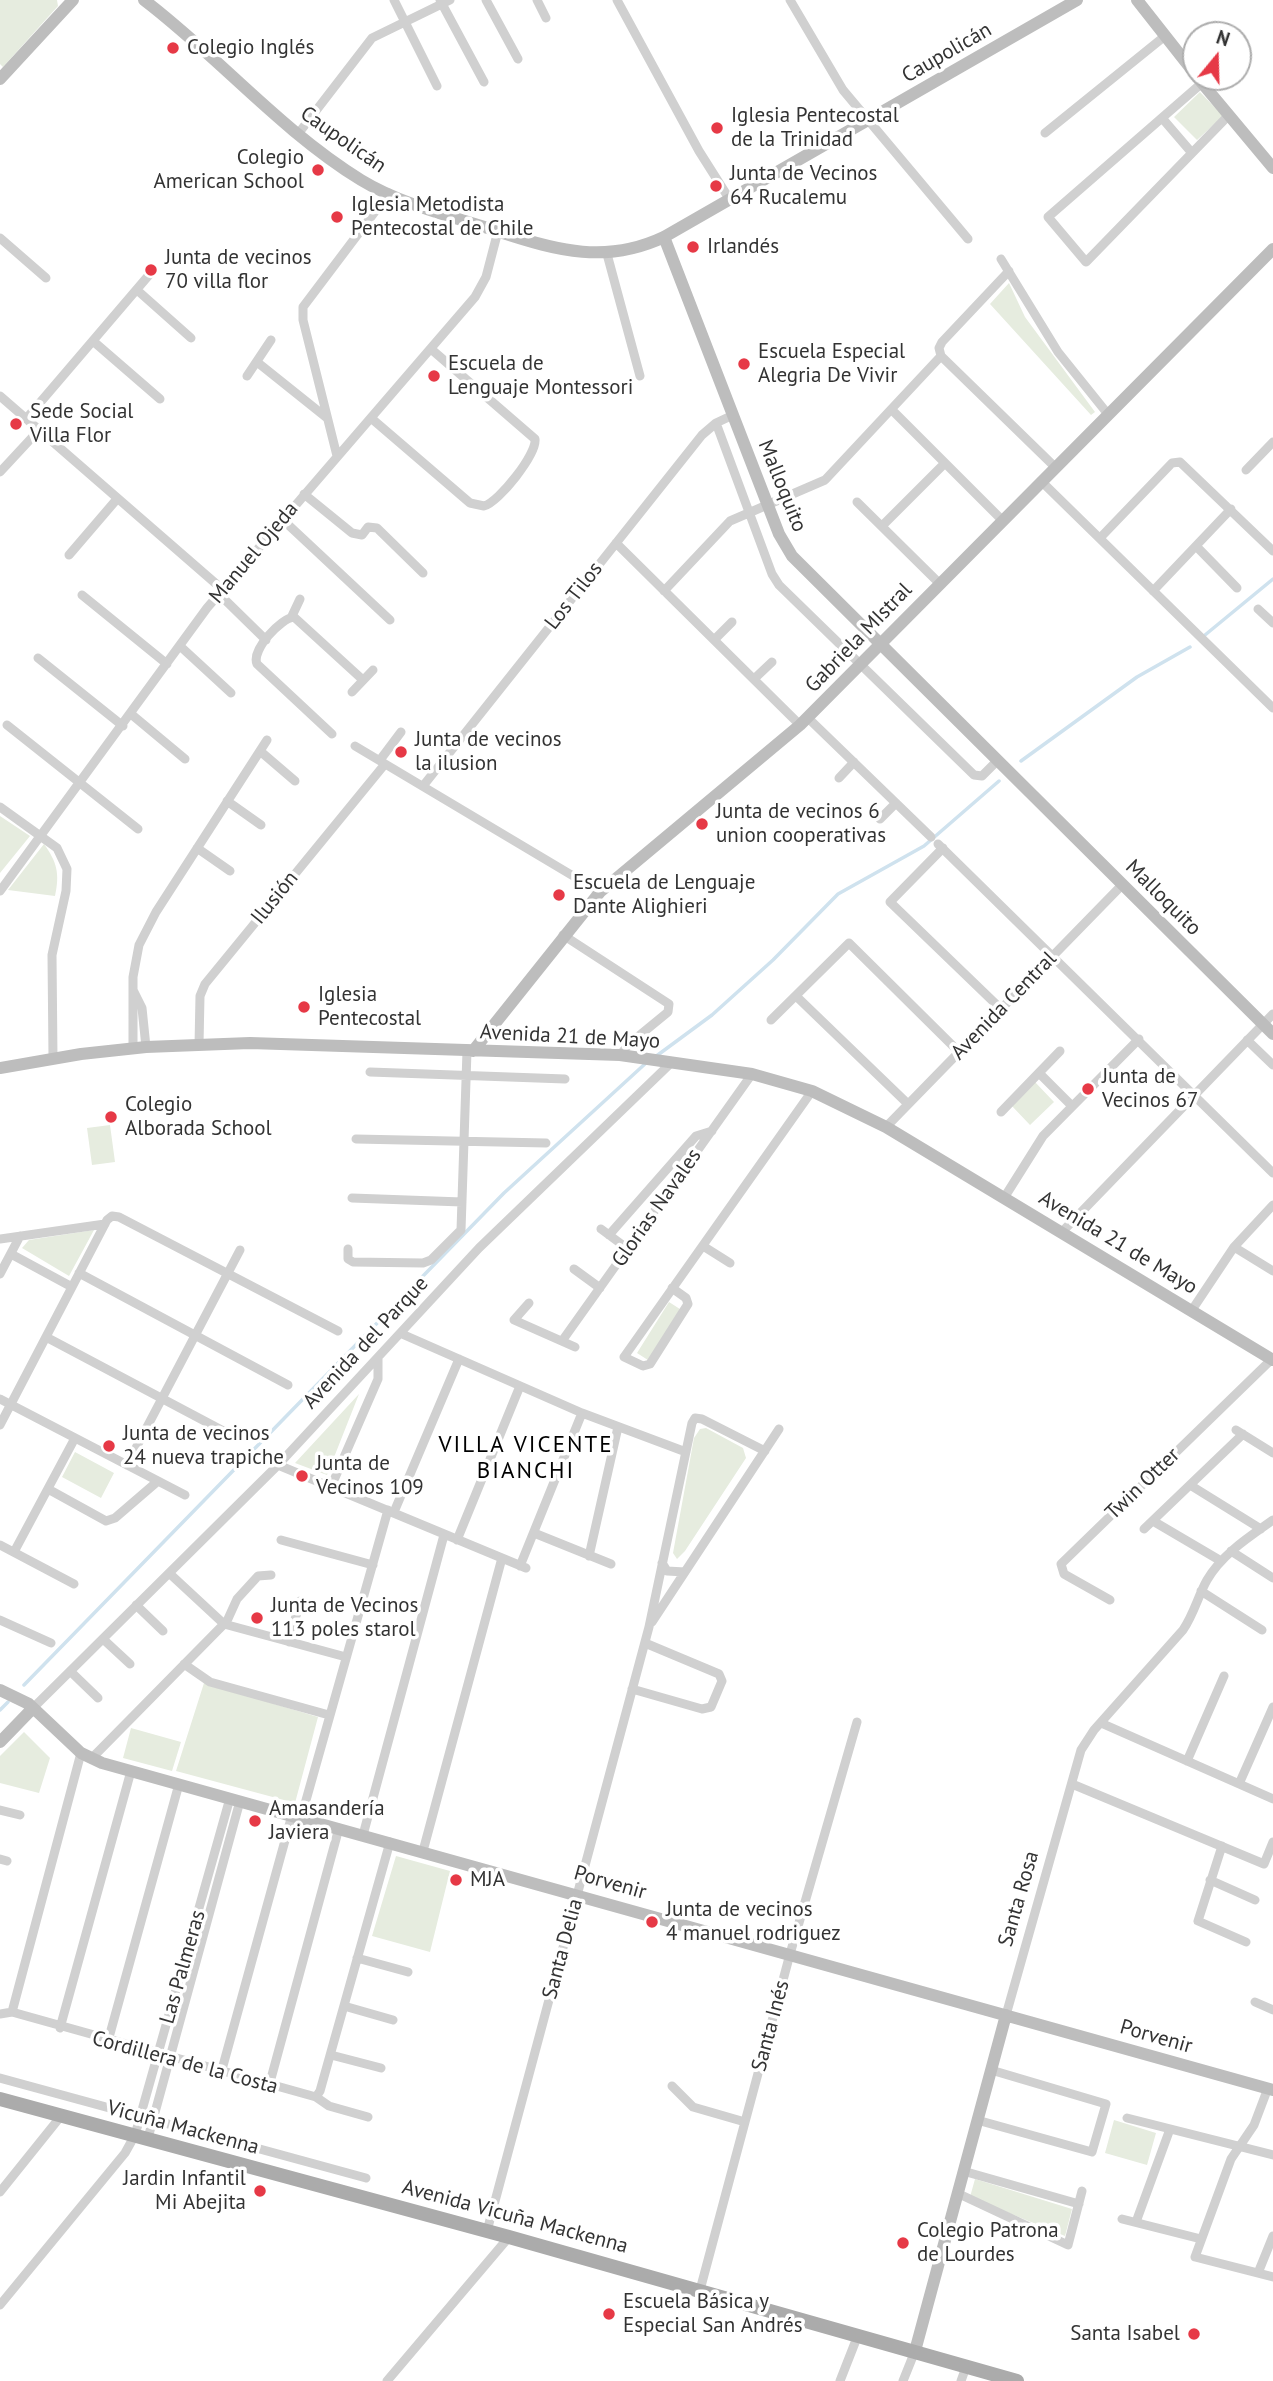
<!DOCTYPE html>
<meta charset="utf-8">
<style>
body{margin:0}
#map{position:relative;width:1273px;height:2381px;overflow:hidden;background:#fff;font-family:"PT Sans",sans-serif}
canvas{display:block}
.north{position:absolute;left:1182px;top:21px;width:70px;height:70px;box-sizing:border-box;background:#fff;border:2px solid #adadad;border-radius:50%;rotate:19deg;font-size:19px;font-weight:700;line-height:28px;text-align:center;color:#333}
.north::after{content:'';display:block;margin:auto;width:24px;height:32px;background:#e63946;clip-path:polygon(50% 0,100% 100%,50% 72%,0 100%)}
</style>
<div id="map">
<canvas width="1273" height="2381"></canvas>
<div class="north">N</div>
</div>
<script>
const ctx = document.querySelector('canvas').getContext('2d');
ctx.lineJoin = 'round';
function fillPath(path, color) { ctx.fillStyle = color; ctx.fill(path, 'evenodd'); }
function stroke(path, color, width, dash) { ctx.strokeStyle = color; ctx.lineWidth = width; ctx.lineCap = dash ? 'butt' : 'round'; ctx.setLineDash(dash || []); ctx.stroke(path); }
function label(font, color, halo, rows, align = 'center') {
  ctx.font = font + ' "PT Sans",sans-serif'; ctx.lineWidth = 7; ctx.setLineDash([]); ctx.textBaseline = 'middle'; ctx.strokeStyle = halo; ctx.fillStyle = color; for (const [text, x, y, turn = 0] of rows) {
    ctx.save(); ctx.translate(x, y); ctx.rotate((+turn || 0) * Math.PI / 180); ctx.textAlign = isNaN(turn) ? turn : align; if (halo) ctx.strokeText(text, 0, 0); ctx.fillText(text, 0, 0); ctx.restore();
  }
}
const green = new Path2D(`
 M0 0H57L58 6 3 67 0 64Z
 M1200 92 1223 116 1197 140 1174 117Z
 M1009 283 1025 317 1095 412 1091 415 990 304Z
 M0 816 30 836 0 873Z
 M44 844C57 862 60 874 55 896L8 890Z
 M1035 1082 1054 1102 1030 1125 1011 1105Z
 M110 1125 115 1162 92 1165 87 1128Z
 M94 1230 69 1276 22 1248 29 1240Z
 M669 1302 683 1311 651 1362 637 1353Z
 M359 1394 327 1475 295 1463Z
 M706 1428 743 1448 746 1458 685 1551 677 1559 673 1553 694 1438 700 1429Z
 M75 1452 114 1473 101 1498 62 1477Z
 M204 1683 318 1717 295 1803 176 1771Z
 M131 1728 181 1742 172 1771 123 1758Z
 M24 1732 50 1758 39 1793 0 1783V1756Z
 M396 1856 450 1871 430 1952 372 1936Z
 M1114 2120 1156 2133 1147 2165 1105 2153Z
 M975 2179 1072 2209 1065 2236 970 2197Z`);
const stream = new Path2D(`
 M1205 635 1273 579
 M1021 761 1137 677 1190 647
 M655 1057 712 1015 773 960 838 894 924 846 999 781
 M24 1685 504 1193 646 1063
 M0 1710 8 1702`);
const street = new Path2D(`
 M394 0 437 86
 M440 0 484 82
 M486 0 518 59
 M537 0 546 18
 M617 0 699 151 730 200
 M790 0 843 90 968 239
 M1202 83 1048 217 1086 262 1228 116
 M1162 118 1192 153
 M1045 133 1165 36
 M298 134 372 38 450 0
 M0 238 46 278
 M607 254 640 376
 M1001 259 1058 352 1107 413
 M137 290 191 338
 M93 341 160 399
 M941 356 1055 467
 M941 356 939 348 942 342 1009 271
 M257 362 327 418
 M247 376 271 340
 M0 396 222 589
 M892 410 1002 520
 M371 418 470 503 484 506C499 502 537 454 535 439L431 349
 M26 419 149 275
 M716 423 772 574 779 585 974 775 982 776 997 761
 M337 456 303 320V307L389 193
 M1246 470 1273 442
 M0 472 39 430
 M1041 481 1273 708
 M304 494 352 533 362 535 368 527 377 528 423 573
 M857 502 939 583
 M282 519 390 620
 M882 526 945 463
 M1100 538 1172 463 1180 462 1273 551
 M616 543 800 725
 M1196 546 1237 588
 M69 555 117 499
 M664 591 730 521 825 480 941 356
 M1153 591 1231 509
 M219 594 266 640
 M82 595 167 664
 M1258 609 1273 623
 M292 616 300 599
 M714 640 732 622
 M180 646 231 693
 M38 658 123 726
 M754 679 772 662
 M352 692 373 670
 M131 714 185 759
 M808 718 931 837
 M7 725 138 829
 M332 734 257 664C251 650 281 618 294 617L363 680
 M355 746 600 892
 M260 751 295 781
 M380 760 401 732
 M839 778 854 762
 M423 786 702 435 716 423 733 415
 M227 801 261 825
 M0 807 57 848 67 869 66 891 52 955 53 1058
 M880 819 896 803
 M938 844 1273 1173
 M197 848 230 871
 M943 848 890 902 1001 1009
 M0 891 207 608 475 297 486 277 498 231
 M563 935 669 1004 668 1012 629 1044 620 1055
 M133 990 142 1008 146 1047
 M796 996 908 1104
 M771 1020 849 943 959 1052
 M1247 1040 1273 1065
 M199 1045 200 996 205 984 385 764
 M133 1048V977L139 945 156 912 267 740
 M370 1072 565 1079
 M1039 1073 1072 1106
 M1001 1112 1060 1051
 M886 1127 1122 885
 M356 1139 546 1143
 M352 1198 462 1202
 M1004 1198 1043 1136 1139 1039
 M601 1229 628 1249
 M1061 1233 1273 1014
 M609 1235 696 1136 712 1131
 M0 1239 105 1224
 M703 1246 730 1263
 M1234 1247 1273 1271
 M348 1249V1259L353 1262 423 1263 431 1260 461 1230 467 1051
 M11 1254 72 1287
 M574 1269 600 1288
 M79 1273 288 1385
 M0 1274 20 1236
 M672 1288 686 1298 688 1304 650 1364 643 1366 624 1357 812 1091
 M529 1303 514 1320 575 1347
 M1192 1310 1234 1247 1273 1205
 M402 1334 582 1413 686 1452
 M46 1337 229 1434
 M562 1341 752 1074
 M0 1399 185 1495
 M0 1425 107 1220 112 1216 119 1217 338 1331
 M1236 1430 1273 1453
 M127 1465 240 1250
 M278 1465 526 1568
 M1190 1485 1261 1529
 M331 1487 378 1379V1359
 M48 1489 106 1521 115 1518 158 1481
 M394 1512 459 1359
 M1153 1521 1221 1561
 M1144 1529 1243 1434
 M534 1533 611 1564
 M281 1540 373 1565
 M457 1540 520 1386
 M0 1545 74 1584
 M1231 1551 1273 1578
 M14 1552 75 1438
 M589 1556 618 1427
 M662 1563 667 1571 685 1572
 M520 1566 582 1413
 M169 1573 224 1624 346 1657
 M1201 1591 1262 1630
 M1110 1600 1064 1574 1061 1564 1272 1359
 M136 1605 163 1631
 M0 1620 51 1643
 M652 1622 779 1429
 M103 1639 130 1664
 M289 1642 300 1601
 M184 1664 210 1682 329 1715
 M70 1671 98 1698
 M632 1689 702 1709 711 1707 722 1681 719 1674 645 1643
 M33 1708 278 1465 479 1248 672 1062
 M1101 1723 1273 1799
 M91 1759 227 1621 237 1599 258 1576 271 1575
 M1187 1761 1224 1676
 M1072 1784 1264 1864 1273 1842
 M1239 1784 1273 1707
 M0 1810 20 1815
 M301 1818 388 1510
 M363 1835 444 1535
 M1222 1846 1198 1921 1246 1942
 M423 1851 502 1558
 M0 1859 7 1861
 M1210 1880 1255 1900
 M357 1958 408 1972
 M1255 2002 1273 2010
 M344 2006 393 2020
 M12 2012 81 1753
 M0 2014 12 2012 316 2097 329 2106 368 2117
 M1006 2015 1081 1750 1094 1730 1183 1630C1194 1614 1198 1596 1207 1580 1222 1554 1249 1537 1273 1520
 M60 2028 131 1771
 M108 2041 179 1784
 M331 2055 381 2068
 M221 2073 292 1815
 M0 2078 366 2178
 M269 2086 339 1828
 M672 2086 693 2107 745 2122
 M1268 2088 1254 2125 1231 2159 1195 2257 1273 2277
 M316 2097 320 2091 390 1842
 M1127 2118 1273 2155
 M977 2120 1092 2152 1106 2104 991 2070
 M148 2138 240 1801
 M963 2171 1079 2204
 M0 2192 61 2116
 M957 2193 1068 2245 1082 2191
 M1122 2219 1201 2239
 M1136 2222 1170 2129
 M487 2231 649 1627 692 1423 695 1418 702 1419 765 1451
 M1258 2273 1273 2236
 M700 2290 790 1954 857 1722
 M0 2305 125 2153 135 2135 230 1798
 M387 2381 509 2237
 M840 2381 858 2335
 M903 2381 915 2351
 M961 2381 966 2367`);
const secondary = new Path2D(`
 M144 0C219 57 280 130 361 180 402 205 455 217 500 232 558 251 607 264 664 237L1077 0
 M1137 0 1196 75
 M1197 77 1273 168
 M0 79 73 0
 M664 237 779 534 792 556 1273 1034
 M473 1051 600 892 800 725 1273 249
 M0 1068 81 1054 146 1047 250 1043 620 1055 752 1074 812 1091 886 1127 1273 1360
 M0 1690 29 1704 81 1753 102 1763 1273 2090
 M0 1742 33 1708
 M915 2351 1006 2015`);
const primary = new Path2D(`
 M0 2099 509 2237 1017 2381`);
const markers = [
 [173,48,7,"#e63946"],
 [717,128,7,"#e63946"],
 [318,170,7,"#e63946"],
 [716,186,7,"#e63946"],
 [337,217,7,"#e63946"],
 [693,247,7,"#e63946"],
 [151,270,7,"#e63946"],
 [744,364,7,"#e63946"],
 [434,376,7,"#e63946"],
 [16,424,7,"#e63946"],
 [401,752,7,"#e63946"],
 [702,824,7,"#e63946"],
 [559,895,7,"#e63946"],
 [304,1007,7,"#e63946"],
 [1088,1089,7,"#e63946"],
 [111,1117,7,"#e63946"],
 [109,1446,7,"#e63946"],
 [302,1476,7,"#e63946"],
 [257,1618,7,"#e63946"],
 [255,1821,7,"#e63946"],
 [456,1880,7,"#e63946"],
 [652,1922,7,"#e63946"],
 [260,2191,7,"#e63946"],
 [903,2243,7,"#e63946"],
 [609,2314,7,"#e63946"],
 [1194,2334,7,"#e63946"]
];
const poiNames = [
 ["Colegio Inglés",187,48],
 ["Iglesia Pentecostal",731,116],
 ["de la Trinidad",731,140],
 ["Colegio",304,158,"right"],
 ["American School",304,182,"right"],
 ["Junta de Vecinos",730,174],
 ["64 Rucalemu",730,198],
 ["Iglesia Metodista",351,205],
 ["Pentecostal de Chile",351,229],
 ["Irlandés",707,247],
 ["Junta de vecinos",165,258],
 ["70 villa flor",165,282],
 ["Escuela Especial",758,352],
 ["Alegria De Vivir",758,376],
 ["Escuela de",448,364],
 ["Lenguaje Montessori",448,388],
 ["Sede Social",30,412],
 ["Villa Flor",30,436],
 ["Junta de vecinos",415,740],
 ["la ilusion",415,764],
 ["Junta de vecinos 6",716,812],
 ["union cooperativas",716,836],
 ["Escuela de Lenguaje",573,883],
 ["Dante Alighieri",573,907],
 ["Iglesia",318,995],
 ["Pentecostal",318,1019],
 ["Junta de",1102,1077],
 ["Vecinos 67",1102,1101],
 ["Colegio",125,1105],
 ["Alborada School",125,1129],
 ["Junta de vecinos",123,1434],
 ["24 nueva trapiche",123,1458],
 ["Junta de",316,1464],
 ["Vecinos 109",316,1488],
 ["Junta de Vecinos",271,1606],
 ["113 poles starol",271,1630],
 ["Amasandería",269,1809],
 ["Javiera",269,1833],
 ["MJA",470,1880],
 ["Junta de vecinos",666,1910],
 ["4 manuel rodriguez",666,1934],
 ["Jardin Infantil",246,2179,"right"],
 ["Mi Abejita",246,2203,"right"],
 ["Colegio Patrona",917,2231],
 ["de Lourdes",917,2255],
 ["Escuela Básica y",623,2302],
 ["Especial San Andrés",623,2326],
 ["Santa Isabel",1180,2334,"right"]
];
const streetNames = [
 ["Caupolicán",947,53,-30],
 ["Caupolicán",343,140,35],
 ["Malloquito",782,486,68],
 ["Manuel Ojeda",254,553,-50],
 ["Los Tilos",574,596,-52],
 ["Gabriela MIstral",859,638,-46],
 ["Ilusión",275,898,-51],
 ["Malloquito",1163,898,45],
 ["Avenida Central",1004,1006,-46],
 ["Avenida 21 de Mayo",570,1037,3],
 ["Glorias Navales",657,1208,-55],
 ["Avenida 21 de Mayo",1118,1243,31],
 ["Avenida del Parque",366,1343,-47],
 ["Twin Otter",1143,1484,-44],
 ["Porvenir",610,1883,16],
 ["Santa Rosa",1019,1899,-74],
 ["Santa Delia",563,1949,-75],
 ["Las Palmeras",183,1967,-74],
 ["Santa Inés",771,2026,-75],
 ["Porvenir",1156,2037,16],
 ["Cordillera de la Costa",185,2063,15],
 ["Vicuña Mackenna",183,2128,15],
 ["Avenida Vicuña Mackenna",515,2217,15]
];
const neighbourhoodNames = [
 ["VILLA VICENTE",526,1445],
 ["BIANCHI",526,1471]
];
fillPath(green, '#e6ecdf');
stroke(stream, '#cfe2ee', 3.5);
stroke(street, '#d0d0d0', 9);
stroke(secondary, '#bdbdbd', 12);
stroke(primary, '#ababab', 14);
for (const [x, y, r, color] of markers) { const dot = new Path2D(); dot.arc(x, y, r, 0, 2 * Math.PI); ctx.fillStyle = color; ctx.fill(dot); stroke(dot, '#fff', 2.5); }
label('21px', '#333', '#fff', poiNames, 'left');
label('21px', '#333', '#fff', streetNames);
ctx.letterSpacing = '2px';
label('23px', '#000', '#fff', neighbourhoodNames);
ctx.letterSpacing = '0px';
</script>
